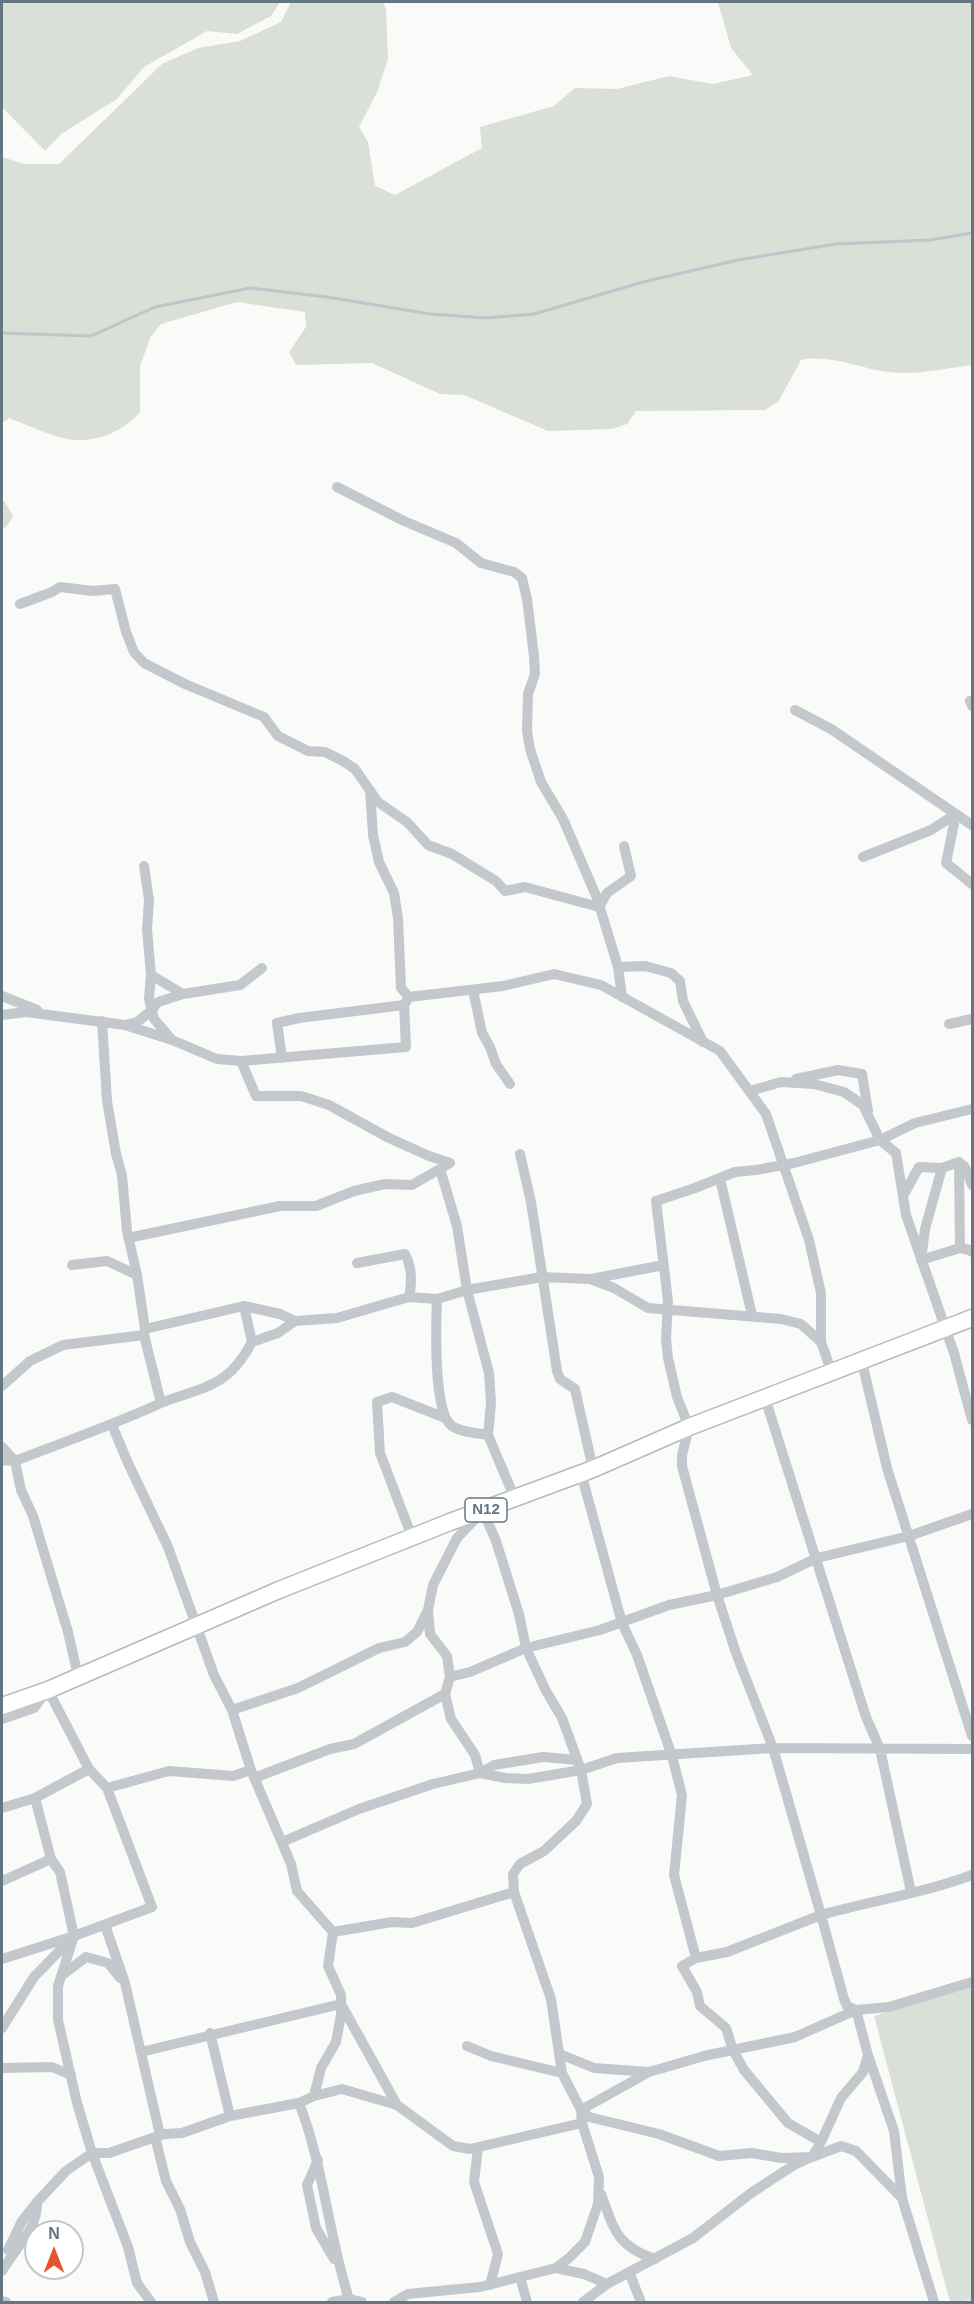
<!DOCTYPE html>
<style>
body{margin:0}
#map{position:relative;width:974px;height:2304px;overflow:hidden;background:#fafaf8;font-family:Helvetica,sans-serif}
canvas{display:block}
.frame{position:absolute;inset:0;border:3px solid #657683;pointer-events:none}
.north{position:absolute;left:24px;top:2220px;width:60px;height:60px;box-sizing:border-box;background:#fff;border:2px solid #c1c8cd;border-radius:50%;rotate:0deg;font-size:16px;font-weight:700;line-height:24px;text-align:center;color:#657683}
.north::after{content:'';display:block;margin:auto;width:21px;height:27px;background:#e4572e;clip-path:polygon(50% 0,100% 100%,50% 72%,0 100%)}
</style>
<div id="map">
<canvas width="974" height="2304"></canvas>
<div class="frame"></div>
<div class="north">N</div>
</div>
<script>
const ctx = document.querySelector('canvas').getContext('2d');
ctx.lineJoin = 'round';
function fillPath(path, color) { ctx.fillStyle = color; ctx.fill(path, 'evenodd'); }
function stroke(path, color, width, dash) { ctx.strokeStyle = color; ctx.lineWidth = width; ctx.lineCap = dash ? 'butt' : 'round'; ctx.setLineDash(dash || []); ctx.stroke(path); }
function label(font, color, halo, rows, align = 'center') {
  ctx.font = font + ' Helvetica,sans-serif'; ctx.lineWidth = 6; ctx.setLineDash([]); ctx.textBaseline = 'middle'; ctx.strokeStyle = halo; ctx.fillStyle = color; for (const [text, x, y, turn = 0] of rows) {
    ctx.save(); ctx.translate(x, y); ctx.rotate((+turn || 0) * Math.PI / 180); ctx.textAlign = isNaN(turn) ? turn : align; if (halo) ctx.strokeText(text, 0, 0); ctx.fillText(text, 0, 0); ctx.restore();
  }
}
const green = new Path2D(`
 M2 2H280L271 16 237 34 207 31 144 67 117 99 61 134 45 151 2 107Z
 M291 2H383L386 9 388 59 377 92 359 127 368 142 375 186 395 195 482 148 480 127 554 106 575 88 617 89 669 76 713 84 753 75 731 48 718 2H972V365C950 368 925 373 902 373 869 373 832 353 801 360L778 402 765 410 636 411 627 424 612 429 548 431 464 395 440 394 372 363 296 365 289 352 306 327 305 312 237 302 161 324 151 336 140 366V412C123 432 94 444 67 439 48 435 28 425 9 418L2 423V157L24 164H59L162 64 198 48 240 41 281 22Z
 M2 500 5 502 13 516 7 526 2 529Z
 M972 1987V2300L950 2302 874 2016Z`);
const stream = new Path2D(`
 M2 333 91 336 155 307 250 288 327 297 430 314 486 318 534 314 643 282 738 260 836 244 930 240 972 233`);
const minor = new Path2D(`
 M337 487 404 521 456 543 481 563 514 572 522 578 527 599 534 656 535 674 528 694 527 731 530 749 541 782 563 819 597 898 618 967 622 997
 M20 604 52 592 60 587 93 591 115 589 126 632 134 652 144 663 185 684 264 717 278 736 308 751 325 752 343 761 355 769 378 802 407 822 428 845 452 854 496 881 505 891 525 887 599 907 607 893 631 876 624 846
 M970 701 972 706
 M795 710 831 729 972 825
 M370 790 373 835 379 862 394 893 398 918 401 988 409 997
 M956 814 946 863 972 884
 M863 857 931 830 956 814
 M144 866 149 900 147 929 151 975 149 999 154 1019 172 1040
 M618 967 645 966 671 973 680 981 683 1001 703 1042
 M151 975 183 994 240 985 262 968
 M473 990 482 1033 490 1047 496 1064 510 1084
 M2 996 37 1010
 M2 1015 26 1012 125 1025 172 1040 217 1059 241 1061 406 1047 404 1005 409 997 503 986 554 974 601 985 720 1051 766 1114 809 1240 821 1293V1342L832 1373
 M102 1021 107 1101 116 1154 122 1175 127 1231 137 1275 145 1329 144 1335 161 1403
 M949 1024 972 1019
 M125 1025 137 1022 151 1011 158 1002 183 994
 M282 1058 277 1023 299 1018 404 1005
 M241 1061 256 1096H301L329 1105 389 1138 429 1156 450 1163
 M796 1079 838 1070 862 1074 868 1111
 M750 1091 781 1082 814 1084 844 1092 863 1105 880 1140 896 1153 906 1215 954 1353 972 1420
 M520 1154 531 1202 557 1371 560 1379 575 1389 593 1469
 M959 1162 965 1167 972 1185
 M942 1168 925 1229 921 1260 960 1248 959 1162
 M440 1169 457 1226 467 1290 489 1373 491 1403 488 1435
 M720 1179 752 1315
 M903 1196 919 1167 942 1168 959 1162
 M128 1238 280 1206H316L354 1191 385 1184 412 1185 450 1163
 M960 1248 970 1250 972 1252
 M357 1263 405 1254C412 1267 412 1283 409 1297
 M72 1265 107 1261 137 1275
 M591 1279 664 1265
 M437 1299C436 1323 433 1413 452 1426 460 1432 477 1433 488 1435L515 1499
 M244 1306 252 1342
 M145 1329 244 1306 280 1314 295 1321 337 1318 409 1297 437 1299 467 1290 542 1277 590 1279 614 1288 648 1308 781 1319 801 1324 821 1342
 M862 1362 887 1468 972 1736
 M2 1386 30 1361 63 1345 144 1335
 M765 1398 866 1717 880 1749 911 1892
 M112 1425 128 1463 168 1547 214 1675 232 1710 251 1770 291 1864 297 1891 333 1932
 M2 1447 15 1461 21 1490 33 1516 68 1632 78 1676
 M2 1460 15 1461C64 1442 113 1425 161 1403 182 1394 205 1391 224 1377 237 1368 245 1355 252 1342L278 1333 295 1321
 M581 1473 622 1623 637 1655 672 1756 682 1795 674 1875 696 1958 727 1952 821 1915 773 1748 736 1653 717 1595 682 1466V1455L689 1427 677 1397 668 1358 666 1339 668 1301 656 1201 695 1188 735 1172 756 1170 794 1163 880 1140 915 1123 972 1109
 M412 1537 380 1453 377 1402 392 1397 443 1417
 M450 1677 470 1672 526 1648 600 1630 669 1605 717 1595 777 1577 817 1558 909 1536 972 1514
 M445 1694 451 1719 475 1755 480 1773
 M232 1710 298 1688 379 1648 405 1642 417 1632 428 1610
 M2 1719 34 1708 48 1690 89 1769 107 1788 152 1907 74 1936 34 1977 2 2028
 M480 1773 505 1778 528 1779 581 1770 617 1758 773 1748 972 1749
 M254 1778 330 1749 354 1744 445 1694 450 1677 447 1656 430 1634 428 1610 433 1585 457 1538 483 1511 496 1541 519 1614 526 1648 546 1691 562 1718 581 1770 587 1804 576 1821 544 1851 520 1864 513 1874 514 1892 551 1999 562 2073
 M107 1788 169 1771 233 1776 251 1770
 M35 1798 89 1769
 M2 1808 35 1798 51 1859 2 1881
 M282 1842 359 1809 433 1784 480 1773 494 1765 543 1757 577 1760
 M51 1859 60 1872 74 1936 58 1986V2020L77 2103 92 2153 128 2247 137 2283 151 2302
 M105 1925 125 1983 160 2135
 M696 1958 682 1966 697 1992 700 2006 726 2028 733 2050 744 2070 788 2123 821 2142
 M2 1959 71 1937
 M61 1976 86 1957 108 1963 120 1978
 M856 2010 847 2006 844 1999 821 1915C871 1901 924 1893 972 1875
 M210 2033 230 2116
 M467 2046 491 2056 562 2073 581 2110 589 2117 659 2134 719 2156 752 2153 781 2158 812 2157 841 2146 856 2151 902 2198
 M141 2052 341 2004 397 2105
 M560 2054 594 2068 649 2072
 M868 2055 894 2131 902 2198 934 2302
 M2 2068 52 2067 71 2075
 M314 2096 321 2068 336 2042 341 2015V1995L328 1966 333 1932 392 1922 412 1923 514 1892
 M299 2103C324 2167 328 2234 349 2299
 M155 2137 166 2181 180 2209 190 2242 205 2272 214 2302
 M478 2148 474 2182 498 2254 490 2285
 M318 2160 307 2185 316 2228 334 2259
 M601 2194C614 2229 616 2246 655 2259
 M8 2250 22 2221 37 2202
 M556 2268 569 2258 585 2242 598 2204 599 2177 582 2123
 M2 2271C15 2248 38 2229 37 2202L66 2171 92 2153H109L164 2134 182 2133 230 2116 299 2103 314 2096 342 2089 397 2105 453 2146 470 2149 582 2123 581 2110 649 2072 704 2056 795 2037 856 2010
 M629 2272 641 2302
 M520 2277 527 2302
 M2 2301 6 2302
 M332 2302 349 2299 362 2302
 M394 2302 408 2294 480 2287 556 2268 584 2274 607 2284 693 2238 751 2193 794 2165 812 2157 821 2142 841 2098 863 2072 868 2055 856 2010 889 2007 972 1982
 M583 2302 607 2284`);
const primary = new Path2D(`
 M2 1706 48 1690 279 1590 450 1522 593 1469 689 1427 972 1318`);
const shields = [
 [486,1510,42]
];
const shieldNames = [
 ["N12",486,1510]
];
fillPath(green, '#dadfd7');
stroke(stream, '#bbc7cb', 3);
stroke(primary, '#b5babe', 19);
stroke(minor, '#c3c8cc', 10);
stroke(primary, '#fff', 16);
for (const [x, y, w] of shields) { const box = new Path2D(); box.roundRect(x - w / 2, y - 12, w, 24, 4.5); ctx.fillStyle = '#fff'; ctx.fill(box); stroke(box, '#657683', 1.5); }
label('bold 15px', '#657683', null, shieldNames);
</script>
